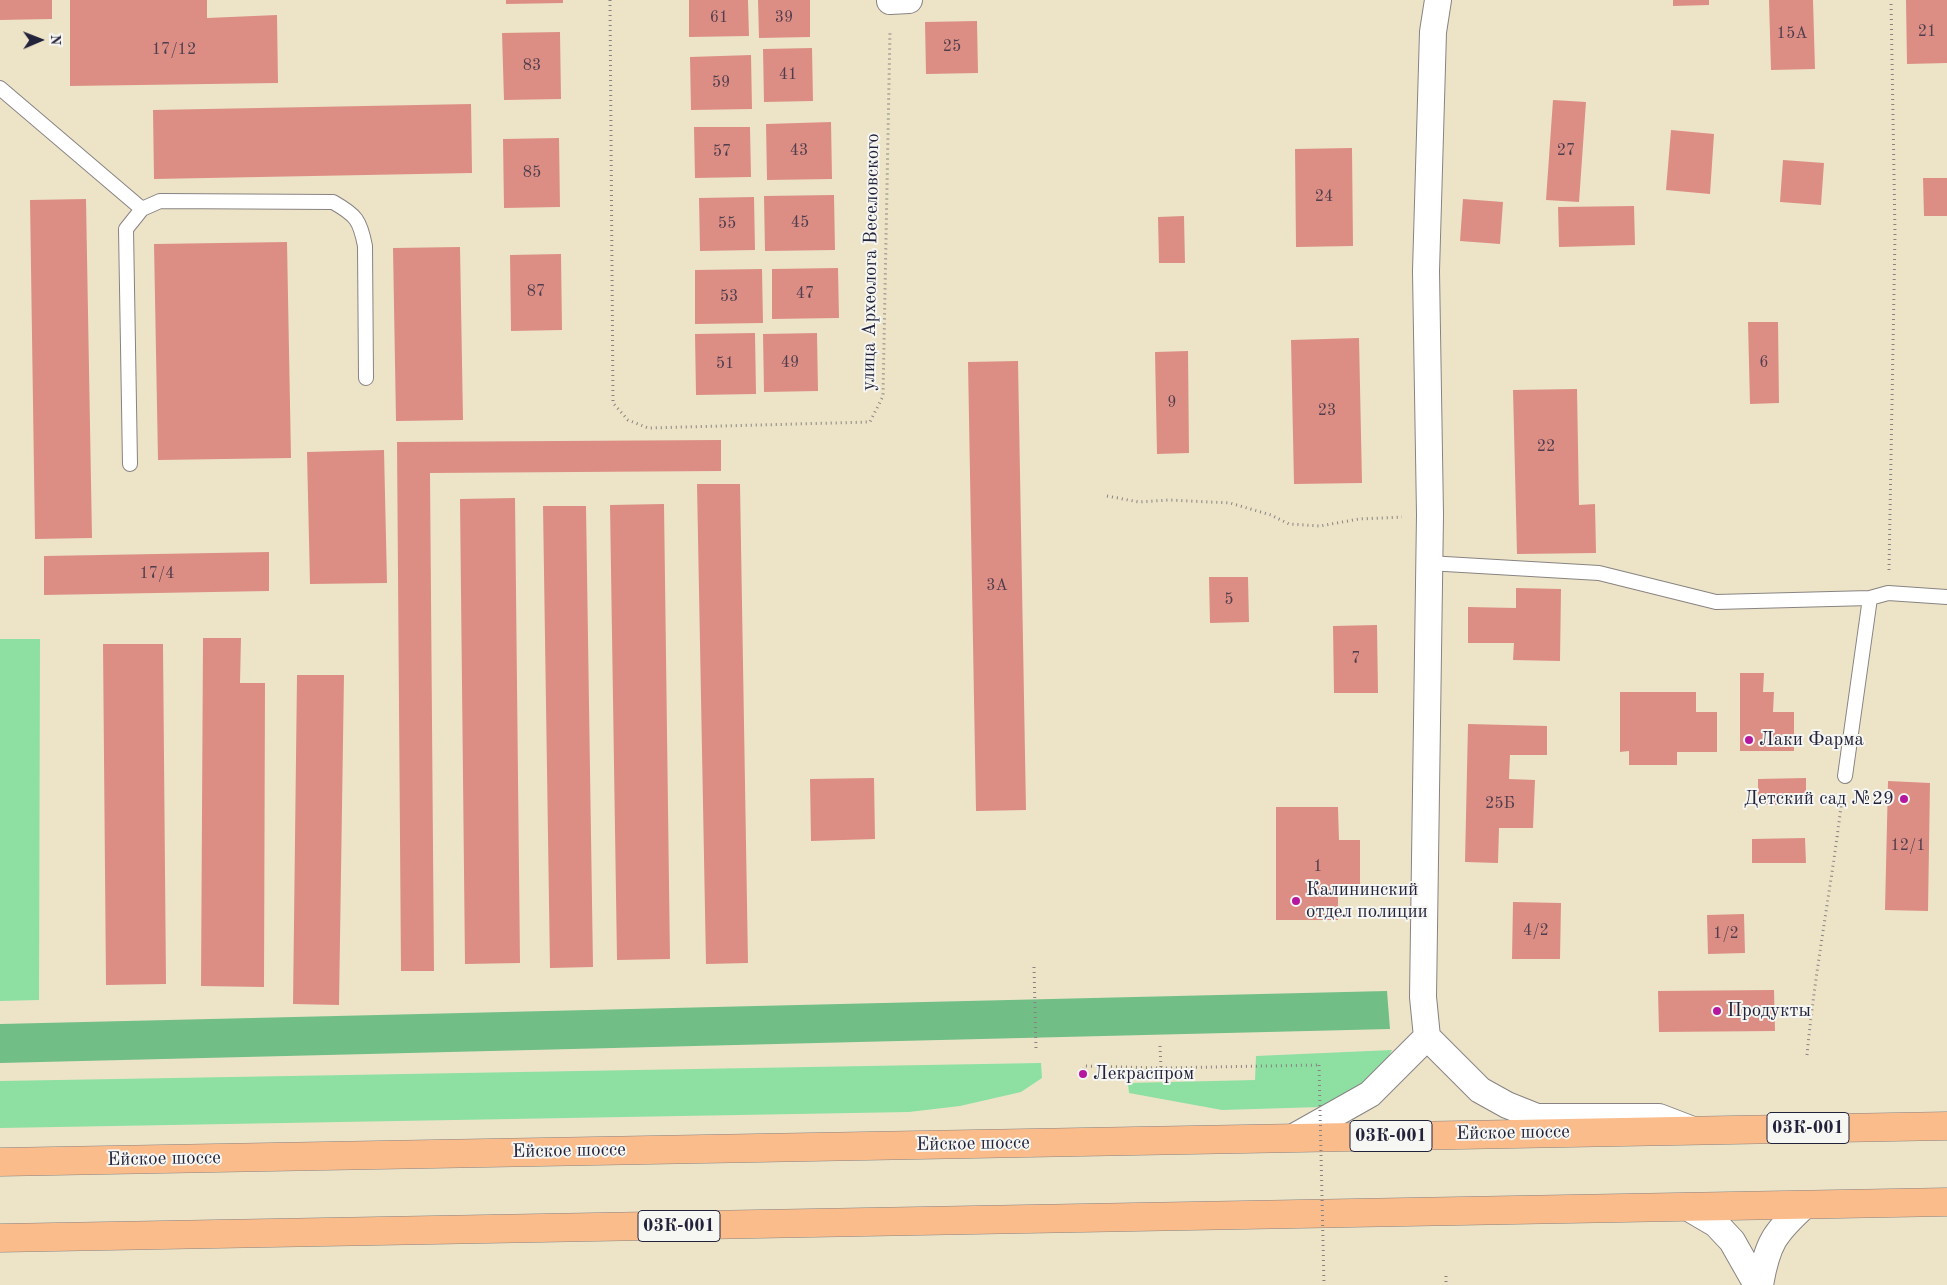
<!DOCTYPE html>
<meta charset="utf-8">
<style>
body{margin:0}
#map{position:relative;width:1947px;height:1285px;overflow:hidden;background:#ede4c8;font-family:"Old Standard TT",serif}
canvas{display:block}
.north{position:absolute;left:15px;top:15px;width:50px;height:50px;-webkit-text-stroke:4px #f6f6f2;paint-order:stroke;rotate:89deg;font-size:14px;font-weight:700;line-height:20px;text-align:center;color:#22223b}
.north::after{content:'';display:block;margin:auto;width:18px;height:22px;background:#22223b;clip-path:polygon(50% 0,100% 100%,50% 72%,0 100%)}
</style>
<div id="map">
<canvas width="1947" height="1285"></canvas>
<div class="north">N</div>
</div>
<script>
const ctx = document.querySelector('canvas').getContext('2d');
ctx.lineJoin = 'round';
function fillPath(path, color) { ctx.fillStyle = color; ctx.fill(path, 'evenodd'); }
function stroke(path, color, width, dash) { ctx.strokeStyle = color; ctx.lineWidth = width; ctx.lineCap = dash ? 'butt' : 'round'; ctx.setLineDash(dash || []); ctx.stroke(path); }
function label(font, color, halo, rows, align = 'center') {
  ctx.font = font + ' "Old Standard TT",serif'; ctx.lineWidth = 4; ctx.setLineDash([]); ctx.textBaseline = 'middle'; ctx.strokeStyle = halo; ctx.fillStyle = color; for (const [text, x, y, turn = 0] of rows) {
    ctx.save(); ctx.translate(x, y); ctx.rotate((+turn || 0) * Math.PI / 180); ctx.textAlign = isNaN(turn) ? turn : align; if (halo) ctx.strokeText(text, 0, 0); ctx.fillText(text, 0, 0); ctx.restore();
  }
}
const green = new Path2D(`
 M0 639H40L39 1000 0 1001Z
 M1392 1050 1384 1066 1346 1095 1321 1107 1222 1110 1129 1093 1128 1083 1255 1080 1256 1056Z
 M1041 1063 1042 1078 1021 1092 960 1106 909 1112 0 1128V1081Z`);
const forest = new Path2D(`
 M1387 991 1390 1029 0 1063V1024Z`);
const building = new Path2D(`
 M0 0H52V19L0 20Z
 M70 0H207V18L277 15 278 83 70 86Z
 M506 0H563V3L506 4Z
 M689 0H748L749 36 689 37Z
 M758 0H810V37L759 38Z
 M1673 0H1709V5L1673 6Z
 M1769 0H1813L1815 69 1771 70Z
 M1906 0H1947V63L1907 64Z
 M977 21 978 73 926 74 925 22Z
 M560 32 561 99 504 100 502 33Z
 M812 48 813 101 764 102 763 49Z
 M751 55 752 109 691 110 690 57Z
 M1553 100 1586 102 1579 202 1546 200Z
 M471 104 472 173 154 179 153 110Z
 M831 122 832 179 767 180 766 124Z
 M694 127H750L751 177 695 178Z
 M1671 130 1714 134 1710 194 1666 190Z
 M559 138 560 207 504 208 503 139Z
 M1352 148 1353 246 1296 247 1295 149Z
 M1783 160 1824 163 1821 205 1780 202Z
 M1923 178H1947V216H1924Z
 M834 195 835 250 765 251 764 196Z
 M754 197 755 250 700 251 699 198Z
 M86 199 92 538 35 539 30 200Z
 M1463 199 1503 202 1500 244 1460 241Z
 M1634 206 1635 245 1559 247 1558 207Z
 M1184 216 1185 263H1159L1158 217Z
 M287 242 291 458 158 460 154 244Z
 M460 247 463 420 396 421 393 248Z
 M561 254 562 330 511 331 510 255Z
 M838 268 839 318 772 319V269Z
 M762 269 763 323 695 324V270Z
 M1748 322H1778L1779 403 1750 404Z
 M755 333 756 394 696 395 695 334Z
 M817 333 818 391 764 392 763 334Z
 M1359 338 1362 483 1294 484 1291 340Z
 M1188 351 1189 453 1157 454 1155 352Z
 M1018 361 1026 810 976 811 968 362Z
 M1577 389 1579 505 1595 504 1596 553 1517 554 1513 390Z
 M721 440V471L430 473 434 971H401L397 442Z
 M384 450 387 583 310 584 307 452Z
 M697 484H740L748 963 706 964Z
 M515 498 520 963 465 964 460 499Z
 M664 504 670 959 617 960 610 505Z
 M543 506H586L593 967 550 968Z
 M269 552V591L44 595V556Z
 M1209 577H1248L1249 622 1210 623Z
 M1516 588 1561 589 1560 661 1513 660 1514 643H1468V607L1516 608Z
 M1377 625 1378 693H1334L1333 626Z
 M203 638H241L240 683H265L264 987 201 986Z
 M103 644H163L166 984 106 985Z
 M1740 673H1764L1763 692H1774L1773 712H1794V751H1740Z
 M297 675H344L339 1005 293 1004Z
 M1620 692H1696V712H1717V752H1677V765H1629V751L1620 752Z
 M1468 724 1547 726V755H1510L1509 779 1535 780 1533 828H1499L1498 863 1465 862Z
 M874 778 875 839 811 841 810 779Z
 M1806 778V804L1758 805V779Z
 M1888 781 1930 783 1928 911 1885 910Z
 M1276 807H1338L1339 840H1360V893H1338V920H1276Z
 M1805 838 1806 863H1752V839Z
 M1513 902 1561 903 1560 959H1512Z
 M1744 914 1745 953 1708 954 1707 915Z
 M1774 990 1775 1031 1659 1032 1658 991Z`);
const path = new Path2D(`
 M610 0 613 403 628 420 648 428 870 422 883 396 890 30
 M1107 496 1139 502 1169 500 1230 503 1271 515 1289 524 1320 526 1359 519 1402 517
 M1889 570 1895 234 1891 0
 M1034 967 1036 1049
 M1160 1046 1161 1068
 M1807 1055C1815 969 1832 884 1842 798
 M1083 1074 1084 1066 1161 1068 1319 1065
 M1446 1276V1285`);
const lane = new Path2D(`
 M0 88 142 209
 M130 464 126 229 142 209 160 201 333 202C356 215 360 220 365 246L366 378
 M1428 563 1599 573 1716 602 1870 598 1888 593 1947 597
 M1845 776 1870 598`);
const street = new Path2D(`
 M1438 0 1433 32 1426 271 1430 515 1423 997 1427 1037 1480 1090 1507 1105 1537 1117H1659L1693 1130
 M890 1 909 0
 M1292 1138 1370 1094 1427 1037
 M1687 1207 1716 1224 1732 1241 1757 1285
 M1760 1285C1767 1244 1774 1233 1805 1205`);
const primary = new Path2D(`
 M0 1162 1947 1126
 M0 1238 1947 1202`);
const pathBridge = new Path2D(`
 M1319 1065 1324 1285`);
const markers = [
 [1749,740,5,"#b5179e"],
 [1904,799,5,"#b5179e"],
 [1296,901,5,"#b5179e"],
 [1717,1011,5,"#b5179e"],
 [1083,1074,5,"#b5179e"]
];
const numberNames = [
 ["61",719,18],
 ["39",784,18],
 ["21",1927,32],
 ["15А",1792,34],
 ["25",952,47],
 ["17/12",174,50],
 ["83",532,66],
 ["41",788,75],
 ["59",721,83],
 ["43",799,151],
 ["27",1566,151],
 ["57",722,152],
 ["85",532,173],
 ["24",1324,197],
 ["45",800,223],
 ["55",727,224],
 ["87",536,292],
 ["47",805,294],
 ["53",729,297],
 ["49",790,363],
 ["6",1764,363],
 ["51",725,364],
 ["9",1172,403],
 ["23",1327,411],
 ["22",1546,447],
 ["17/4",157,574],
 ["3А",997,586],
 ["5",1229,600],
 ["7",1356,659],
 ["25Б",1500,804],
 ["12/1",1908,846],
 ["1",1318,867],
 ["4/2",1536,931],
 ["1/2",1726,934]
];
const shields = [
 [1808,1128,82],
 [1391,1136,82],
 [679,1226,82]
];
const shieldNames = [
 ["03К-001",1808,1128],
 ["03К-001",1391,1136],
 ["03К-001",679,1226]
];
const streetNames = [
 ["улица Археолога Веселовского",871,262,-89],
 ["Ейское шоссе",1513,1133,-1],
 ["Ейское шоссе",973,1144,-1],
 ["Ейское шоссе",569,1151,-1],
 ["Ейское шоссе",164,1159,-1]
];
const poiNames = [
 ["Лаки Фарма",1759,740],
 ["Детский сад №29",1894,799,"right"],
 ["Калининский",1306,890],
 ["отдел полиции",1306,912],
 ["Продукты",1727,1011],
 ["Лекраспром",1093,1074]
];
fillPath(green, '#8de0a1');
fillPath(forest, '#72be87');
fillPath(building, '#dc8e84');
stroke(lane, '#888382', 16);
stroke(street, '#888382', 28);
stroke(primary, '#888382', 29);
stroke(path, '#888382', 3, [1, 4]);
stroke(lane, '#fff', 14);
stroke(street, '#fff', 26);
stroke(primary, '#fabc8b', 28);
stroke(pathBridge, '#888382', 3, [1, 4]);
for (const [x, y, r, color] of markers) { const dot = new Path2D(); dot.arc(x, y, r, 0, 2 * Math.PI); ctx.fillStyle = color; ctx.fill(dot); stroke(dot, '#f6f6f2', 2); }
label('16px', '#503d4d', null, numberNames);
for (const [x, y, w] of shields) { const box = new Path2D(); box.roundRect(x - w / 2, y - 15.5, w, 31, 4); ctx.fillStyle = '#f6f6f2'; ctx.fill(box); stroke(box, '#22223b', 1); }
label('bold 18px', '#22223b', null, shieldNames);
label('19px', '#22223b', '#f6f6f2', streetNames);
label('19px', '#22223b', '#f6f6f2', poiNames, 'left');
</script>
